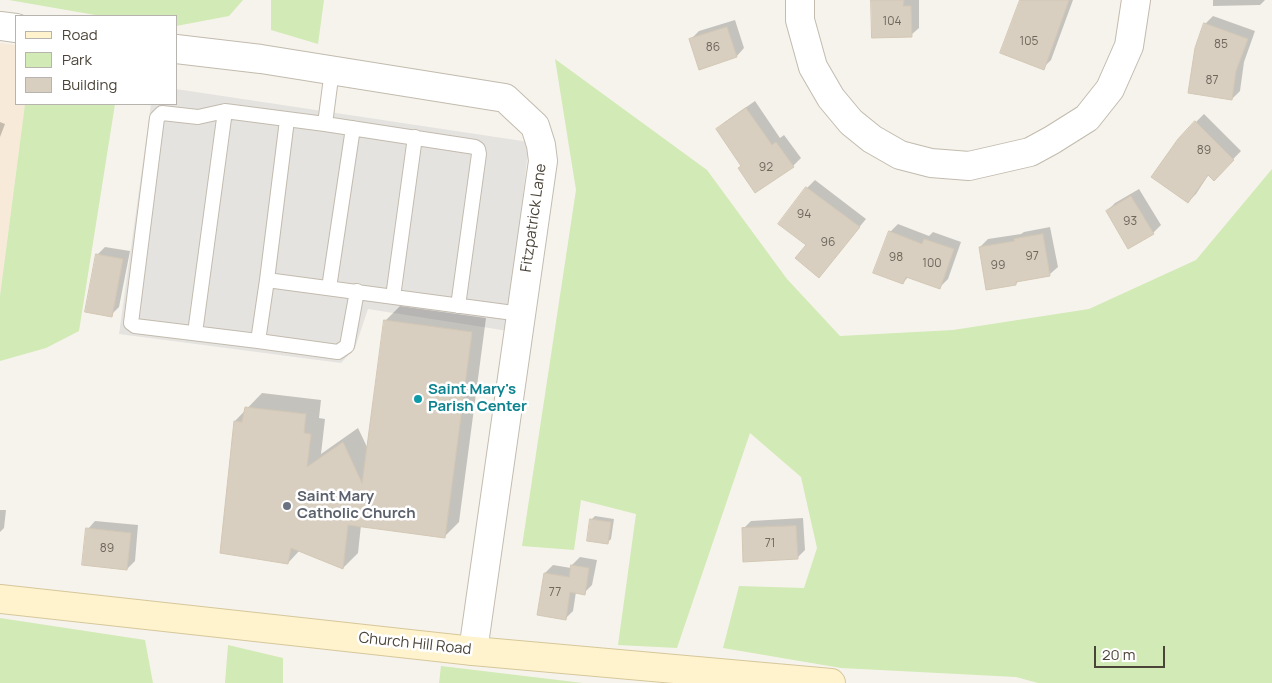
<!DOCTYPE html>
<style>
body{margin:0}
#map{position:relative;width:1272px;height:683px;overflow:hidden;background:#f6f3ec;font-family:Manrope,sans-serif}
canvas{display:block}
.legend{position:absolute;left:15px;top:15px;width:162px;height:90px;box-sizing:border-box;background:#fff;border:1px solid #b7b4b0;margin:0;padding:6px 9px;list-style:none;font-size:15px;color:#4b4439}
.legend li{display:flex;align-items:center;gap:10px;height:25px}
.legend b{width:25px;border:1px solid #b7b4b0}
.scale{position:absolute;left:1094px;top:646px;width:71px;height:22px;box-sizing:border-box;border:2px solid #4b4439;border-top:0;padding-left:6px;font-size:15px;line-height:18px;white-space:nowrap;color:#4b4439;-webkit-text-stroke:4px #fff;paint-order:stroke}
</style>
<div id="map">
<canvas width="1272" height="683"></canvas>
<ul class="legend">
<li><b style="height:6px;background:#fff3cd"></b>Road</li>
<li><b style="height:14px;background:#d2eab5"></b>Park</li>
<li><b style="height:14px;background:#d8cfc1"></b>Building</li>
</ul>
<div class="scale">20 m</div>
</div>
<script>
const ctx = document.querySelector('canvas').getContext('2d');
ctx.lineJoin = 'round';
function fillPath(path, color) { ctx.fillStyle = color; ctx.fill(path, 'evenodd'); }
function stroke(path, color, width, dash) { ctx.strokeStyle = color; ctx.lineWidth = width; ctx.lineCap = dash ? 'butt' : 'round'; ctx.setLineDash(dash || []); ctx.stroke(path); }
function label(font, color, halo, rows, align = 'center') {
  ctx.font = font + ' Manrope,sans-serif'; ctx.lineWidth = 5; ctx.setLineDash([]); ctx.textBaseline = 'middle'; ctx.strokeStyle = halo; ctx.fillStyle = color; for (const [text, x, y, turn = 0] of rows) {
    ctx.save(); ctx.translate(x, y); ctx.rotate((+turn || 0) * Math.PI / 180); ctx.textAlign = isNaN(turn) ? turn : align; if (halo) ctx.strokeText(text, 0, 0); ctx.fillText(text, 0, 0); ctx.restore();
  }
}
const commercial = new Path2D(`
 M0 43 16 45V104H25L0 296Z`);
const green = new Path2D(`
 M9 0H243L229 16 176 26V16H101Z
 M271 0H324L318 44 271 30Z
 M555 59 707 170 787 279 840 336 953 330 1089 309 1196 260 1272 169V683H1038L1016 677 841 668 723 648 739 586 804 588 817 548 801 477 750 433 677 648 618 645 636 514 581 500 574 550 522 546 576 190Z
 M25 104H115L79 331 46 348 0 361V296Z
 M0 618 145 640 153 683H0Z
 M228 645 283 658V683H225Z
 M441 666 583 683H439Z`);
const parking = new Path2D(`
 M176 89 529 142 508 331 368 309 355 348 341 363 119 334 151 104H176Z`);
const shadow = new Path2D(`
 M878 0H919V28L911 35Z
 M1021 0H1073L1051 60 1043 68Z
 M1213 0H1265L1260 5 1213 6Z
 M1213 16 1255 31 1244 62 1240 91 1232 99 1205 24Z
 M735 20 744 48 737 56 691 39 699 31Z
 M755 101 780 138 784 135 801 158 793 166H742L717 130 725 122Z
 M1204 114 1241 151 1214 179 1209 174 1196 194 1188 202 1179 139Z
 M0 122 5 124 0 137Z
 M815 180 866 219 819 276 808 245 807 188Z
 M1139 189 1161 225 1153 233 1107 211 1115 203Z
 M898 224 929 236 933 232 961 242 948 279 940 287 909 276 903 283 890 232Z
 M1050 227 1058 267 1050 274 1019 280 1016 284 980 247 988 239 1021 234 1024 232Z
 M105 247 130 251 119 307 111 315 97 255Z
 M400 306 486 318 459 522 444 537 361 525 358 553 343 568 300 550 288 563 235 421 262 393 321 400 319 418 325 419 321 454 358 428 368 449 385 321Z
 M0 510H6L4 528 0 532Z
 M595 516 614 519 611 539 607 543 591 520Z
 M803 518 805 550 797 558 743 529 751 521Z
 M95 521 138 525 135 561 127 569 88 529Z
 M580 557 597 560 592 585 584 593 576 592 573 611 565 619 539 614 545 573 553 565 571 568 572 565Z`);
const building = new Path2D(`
 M871 0H904L903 6H911L912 37 872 38Z
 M1020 0H1069L1044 70 1000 53Z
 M1204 23 1248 39 1236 71 1232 100 1188 93 1195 48Z
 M727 27 737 57 699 70 689 39Z
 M746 108 772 145 776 142 794 167 755 193 738 168 741 166 716 129Z
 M1195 121 1234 160 1214 181 1208 175 1188 203 1151 177 1178 139Z
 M806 187 860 227 819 278 795 258 806 245 778 224Z
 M1131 196 1154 234 1128 249 1106 211Z
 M889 231 922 244 924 239 954 249 940 289 906 277 903 284 873 273Z
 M1043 234 1050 276 1016 282V285L986 290 979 247 1015 241 1014 239Z
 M96 254 123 259 112 317 85 312Z
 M384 320 472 332 445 538 348 525 343 569 291 548 288 564 220 553 234 421 242 422 245 407 306 414 304 433 311 434 307 467 343 442 362 483Z
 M590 519 611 522 608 544 587 541Z
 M796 526 798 559 743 562 742 528Z
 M86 528 131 533 127 570 82 565Z
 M571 565 589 568 585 595 570 592 566 620 537 615 544 573 569 577Z`);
const lane = new Path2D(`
 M332 70 325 124 475 147 478 149 479 154 458 306
 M287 120 267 280 521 314
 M267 280 258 341 338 352 347 346 357 291
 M329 288 353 128
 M393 297 415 137
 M195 333 225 111
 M258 341 135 326 131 323 157 118 162 113 198 117 225 111 325 124`);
const street = new Path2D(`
 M800 0V20L813 67 831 98 851 122 872 139 900 155 931 163 969 166 1030 152 1052 140 1087 118 1110 89 1129 46 1136 0
 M0 26 16 28
 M176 49 261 59 505 98 535 126 541 145 543 161 473 651`);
const secondary = new Path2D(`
 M0 599 473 651 831 683`);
const markers = [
 [418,399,5,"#0f9aa8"],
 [287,506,5,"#6b7280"]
];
const numberNames = [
 ["104",892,22],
 ["105",1029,42],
 ["85",1221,45],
 ["86",713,48],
 ["87",1212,81],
 ["89",1204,151],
 ["92",766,168],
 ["94",804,215],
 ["93",1130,222],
 ["96",828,243],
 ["97",1032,257],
 ["98",896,258],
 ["100",932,264],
 ["99",998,266],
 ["71",770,544],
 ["89",107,549],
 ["77",555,593]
];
const streetNames = [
 ["Fitzpatrick Lane",534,218,-82],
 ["Church Hill Road",415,644,6]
];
const cultureNames = [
 ["Saint Mary's",428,390],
 ["Parish Center",428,407]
];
const worshipNames = [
 ["Saint Mary",297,497],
 ["Catholic Church",297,514]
];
fillPath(commercial, '#f7ead8');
fillPath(green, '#d2eab5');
fillPath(parking, '#e5e3e0');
fillPath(shadow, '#0003');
fillPath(building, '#d8cfc1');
stroke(building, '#d3c7b4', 1);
stroke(lane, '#c2bbae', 16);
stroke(street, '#c2bbae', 30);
stroke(secondary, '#d6c79b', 30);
stroke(lane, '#fff', 14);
stroke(street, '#fff', 28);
stroke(secondary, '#fff3cd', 28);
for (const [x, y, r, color] of markers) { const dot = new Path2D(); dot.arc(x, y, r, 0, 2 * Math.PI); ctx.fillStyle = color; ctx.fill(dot); stroke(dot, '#fff', 2); }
label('12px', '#6e675b', null, numberNames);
label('15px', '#4b4439', '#fff', streetNames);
label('bold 15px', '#0d838f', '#fff', cultureNames, 'left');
label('bold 15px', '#5b616d', '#fff', worshipNames, 'left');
</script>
